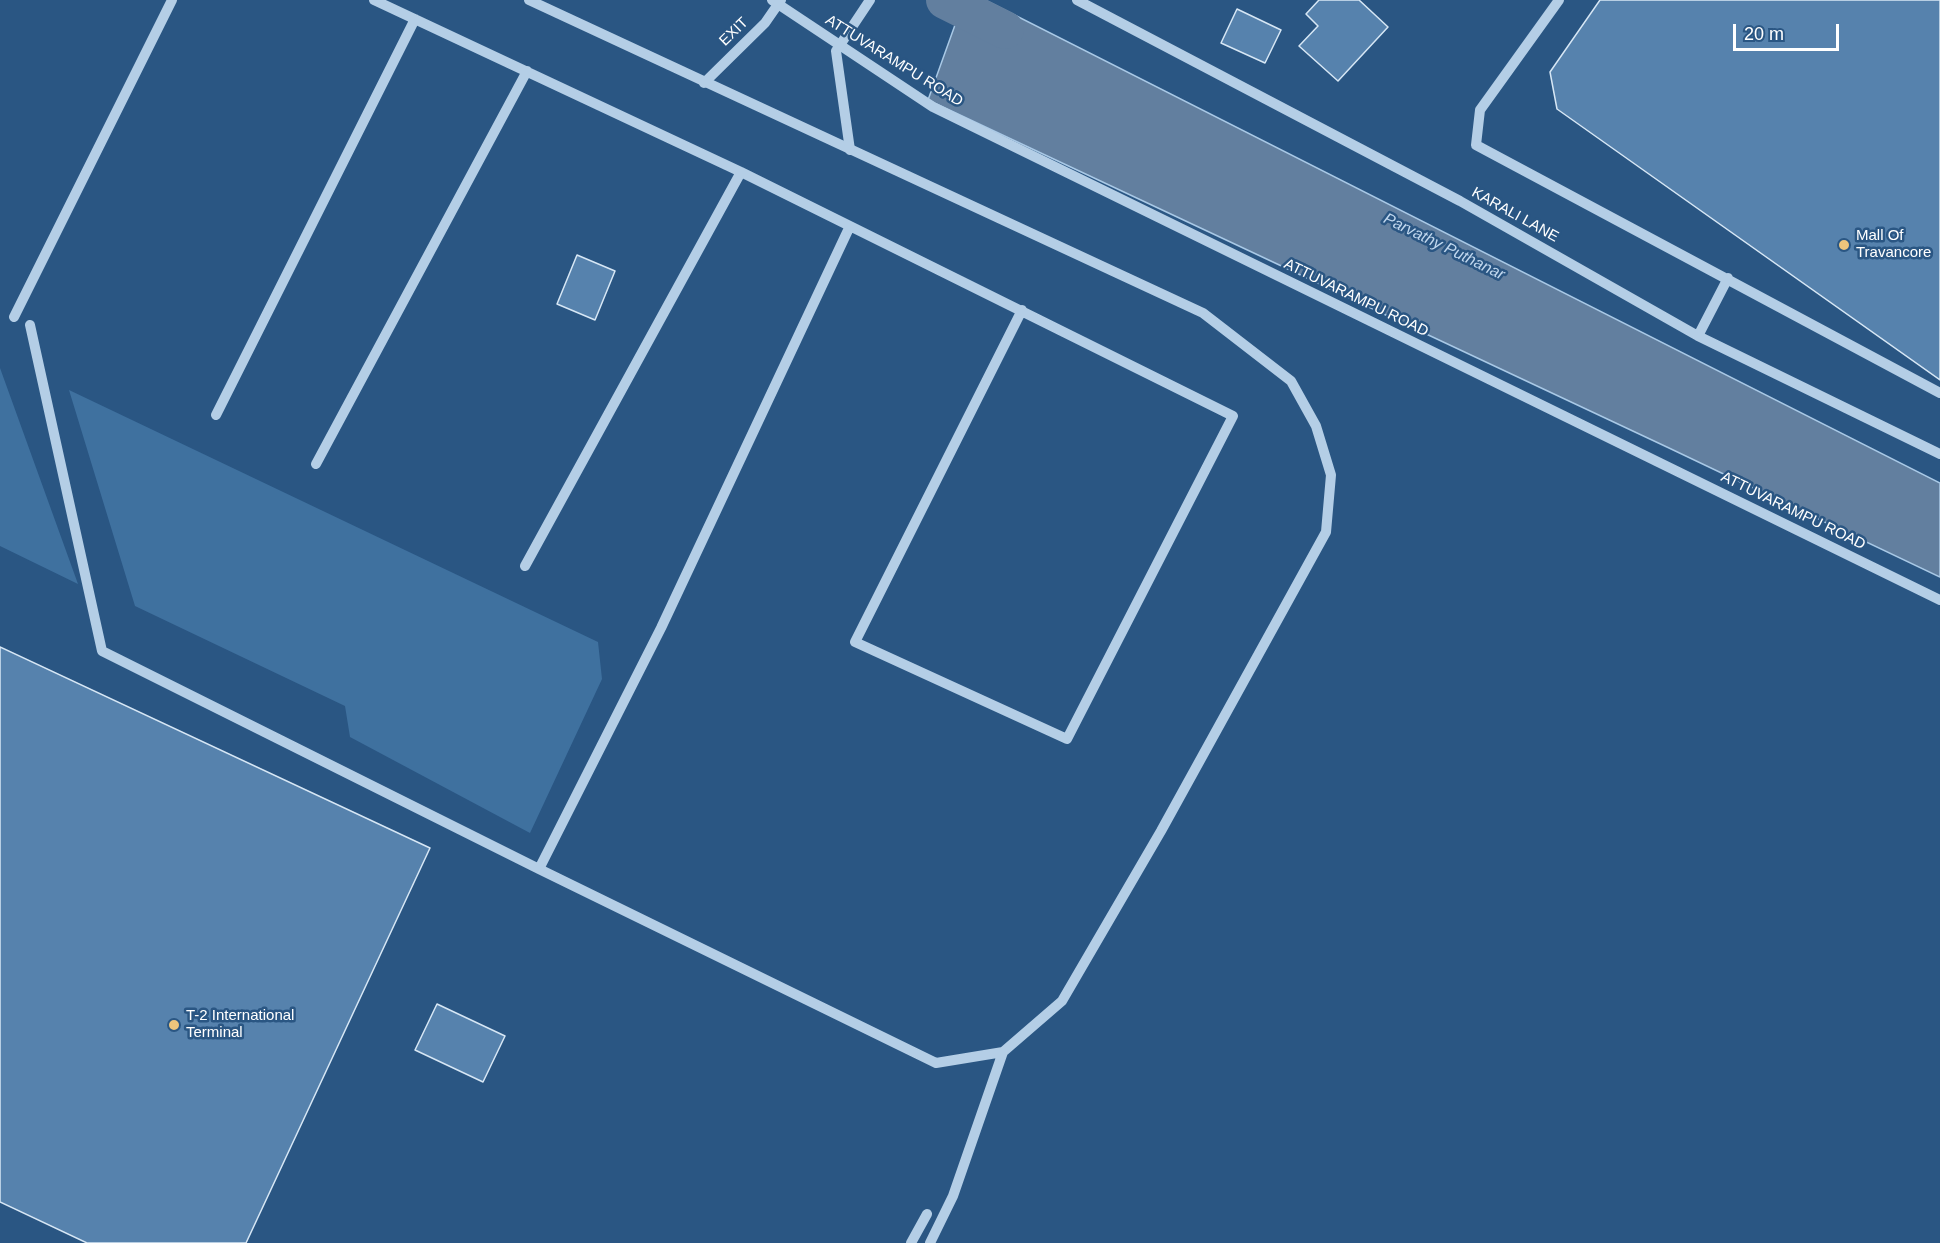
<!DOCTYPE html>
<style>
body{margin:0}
#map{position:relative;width:1940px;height:1243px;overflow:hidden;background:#2a5683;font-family:Helvetica,sans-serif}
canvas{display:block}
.scale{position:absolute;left:1733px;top:24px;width:106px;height:27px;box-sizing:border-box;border:3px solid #fff;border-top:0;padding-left:8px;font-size:18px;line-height:21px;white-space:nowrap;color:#fff;-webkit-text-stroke:4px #2a5683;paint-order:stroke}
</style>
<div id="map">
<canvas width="1940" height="1243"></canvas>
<div class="scale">20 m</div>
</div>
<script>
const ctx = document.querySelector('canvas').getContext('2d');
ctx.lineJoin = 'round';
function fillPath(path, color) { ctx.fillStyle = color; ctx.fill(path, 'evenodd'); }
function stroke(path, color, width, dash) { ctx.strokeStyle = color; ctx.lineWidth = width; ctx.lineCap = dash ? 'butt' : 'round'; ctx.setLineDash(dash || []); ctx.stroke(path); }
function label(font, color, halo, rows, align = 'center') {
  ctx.font = font + ' Helvetica,sans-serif'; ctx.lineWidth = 5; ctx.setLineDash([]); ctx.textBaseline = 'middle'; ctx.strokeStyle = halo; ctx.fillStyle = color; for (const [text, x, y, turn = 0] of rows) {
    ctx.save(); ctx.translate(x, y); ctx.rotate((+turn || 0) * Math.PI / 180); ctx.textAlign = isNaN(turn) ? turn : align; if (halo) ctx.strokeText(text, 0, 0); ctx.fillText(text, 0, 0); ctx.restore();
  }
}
const green = new Path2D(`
 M0 368 78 584 0 546Z
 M69 390 598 642 602 679 530 833 350 737 345 706 135 606Z`);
const water = new Path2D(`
 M964 0H985L1940 483V577L1669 448 928 100Z`);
const canal = new Path2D(`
 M945 0 1005 30`);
const building = new Path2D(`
 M1319 0H1359L1388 27 1338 81 1299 46 1318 26 1306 14Z
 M1600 0H1940V380L1557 109 1550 72Z
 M1237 9 1281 30 1265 63 1221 43Z
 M577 255 615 271 595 320 557 304Z
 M0 647 430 848 246 1243H87L0 1202Z
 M437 1004 505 1036 483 1082 415 1050Z`);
const minor = new Path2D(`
 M374 0 741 172 1233 416 1067 739 855 642 1022 310
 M772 0 933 107 1940 600
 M1077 0 1460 201 1698 336 1940 454
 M1559 0 1480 110 1476 145 1940 393
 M14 317 172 0
 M30 325 102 651 539 869 936 1063 1003 1052 1062 1001 1161 831 1326 532 1331 475 1316 426 1291 381 1203 313 529 0
 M1698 336 1728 278
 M216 415 415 19
 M316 464 527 71
 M525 566 741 172
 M539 869 661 628 850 226
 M911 1243 927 1214
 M930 1243 953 1196 1003 1052`);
const minorBridge = new Path2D(`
 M704 83 765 23 781 0
 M850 150 836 51 870 0`);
const markers = [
 [1844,245,6,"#edc57c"],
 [174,1025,6,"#edc57c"]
];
const streetNames = [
 ["EXIT",734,32,-44],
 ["ATTUVARAMPU ROAD",894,61,32],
 ["KARALI LANE",1515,215,29],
 ["ATTUVARAMPU ROAD",1356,298,26],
 ["ATTUVARAMPU ROAD",1793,511,26]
];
const poiNames = [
 ["Mall Of",1856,236],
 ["Travancore",1856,253],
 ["T-2 International",186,1016],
 ["Terminal",186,1033]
];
const waterNames = [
 ["Parvathy Puthanar",1444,247,26]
];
fillPath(green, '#3f719f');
fillPath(water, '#627f9f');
stroke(water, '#a9c9e6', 1.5);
stroke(canal, '#627f9f', 38);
fillPath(building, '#5682ad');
stroke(building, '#d7e7f5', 1.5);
stroke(minor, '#b4cee6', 10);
stroke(minorBridge, '#b4cee6', 10);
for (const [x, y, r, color] of markers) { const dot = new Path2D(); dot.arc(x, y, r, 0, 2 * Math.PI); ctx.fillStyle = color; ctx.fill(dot); stroke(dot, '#2a5683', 2); }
label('15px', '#fff', '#2a5683', streetNames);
label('15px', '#fff', '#2a5683', poiNames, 'left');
label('italic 16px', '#c0d7ee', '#2a5683', waterNames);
</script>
